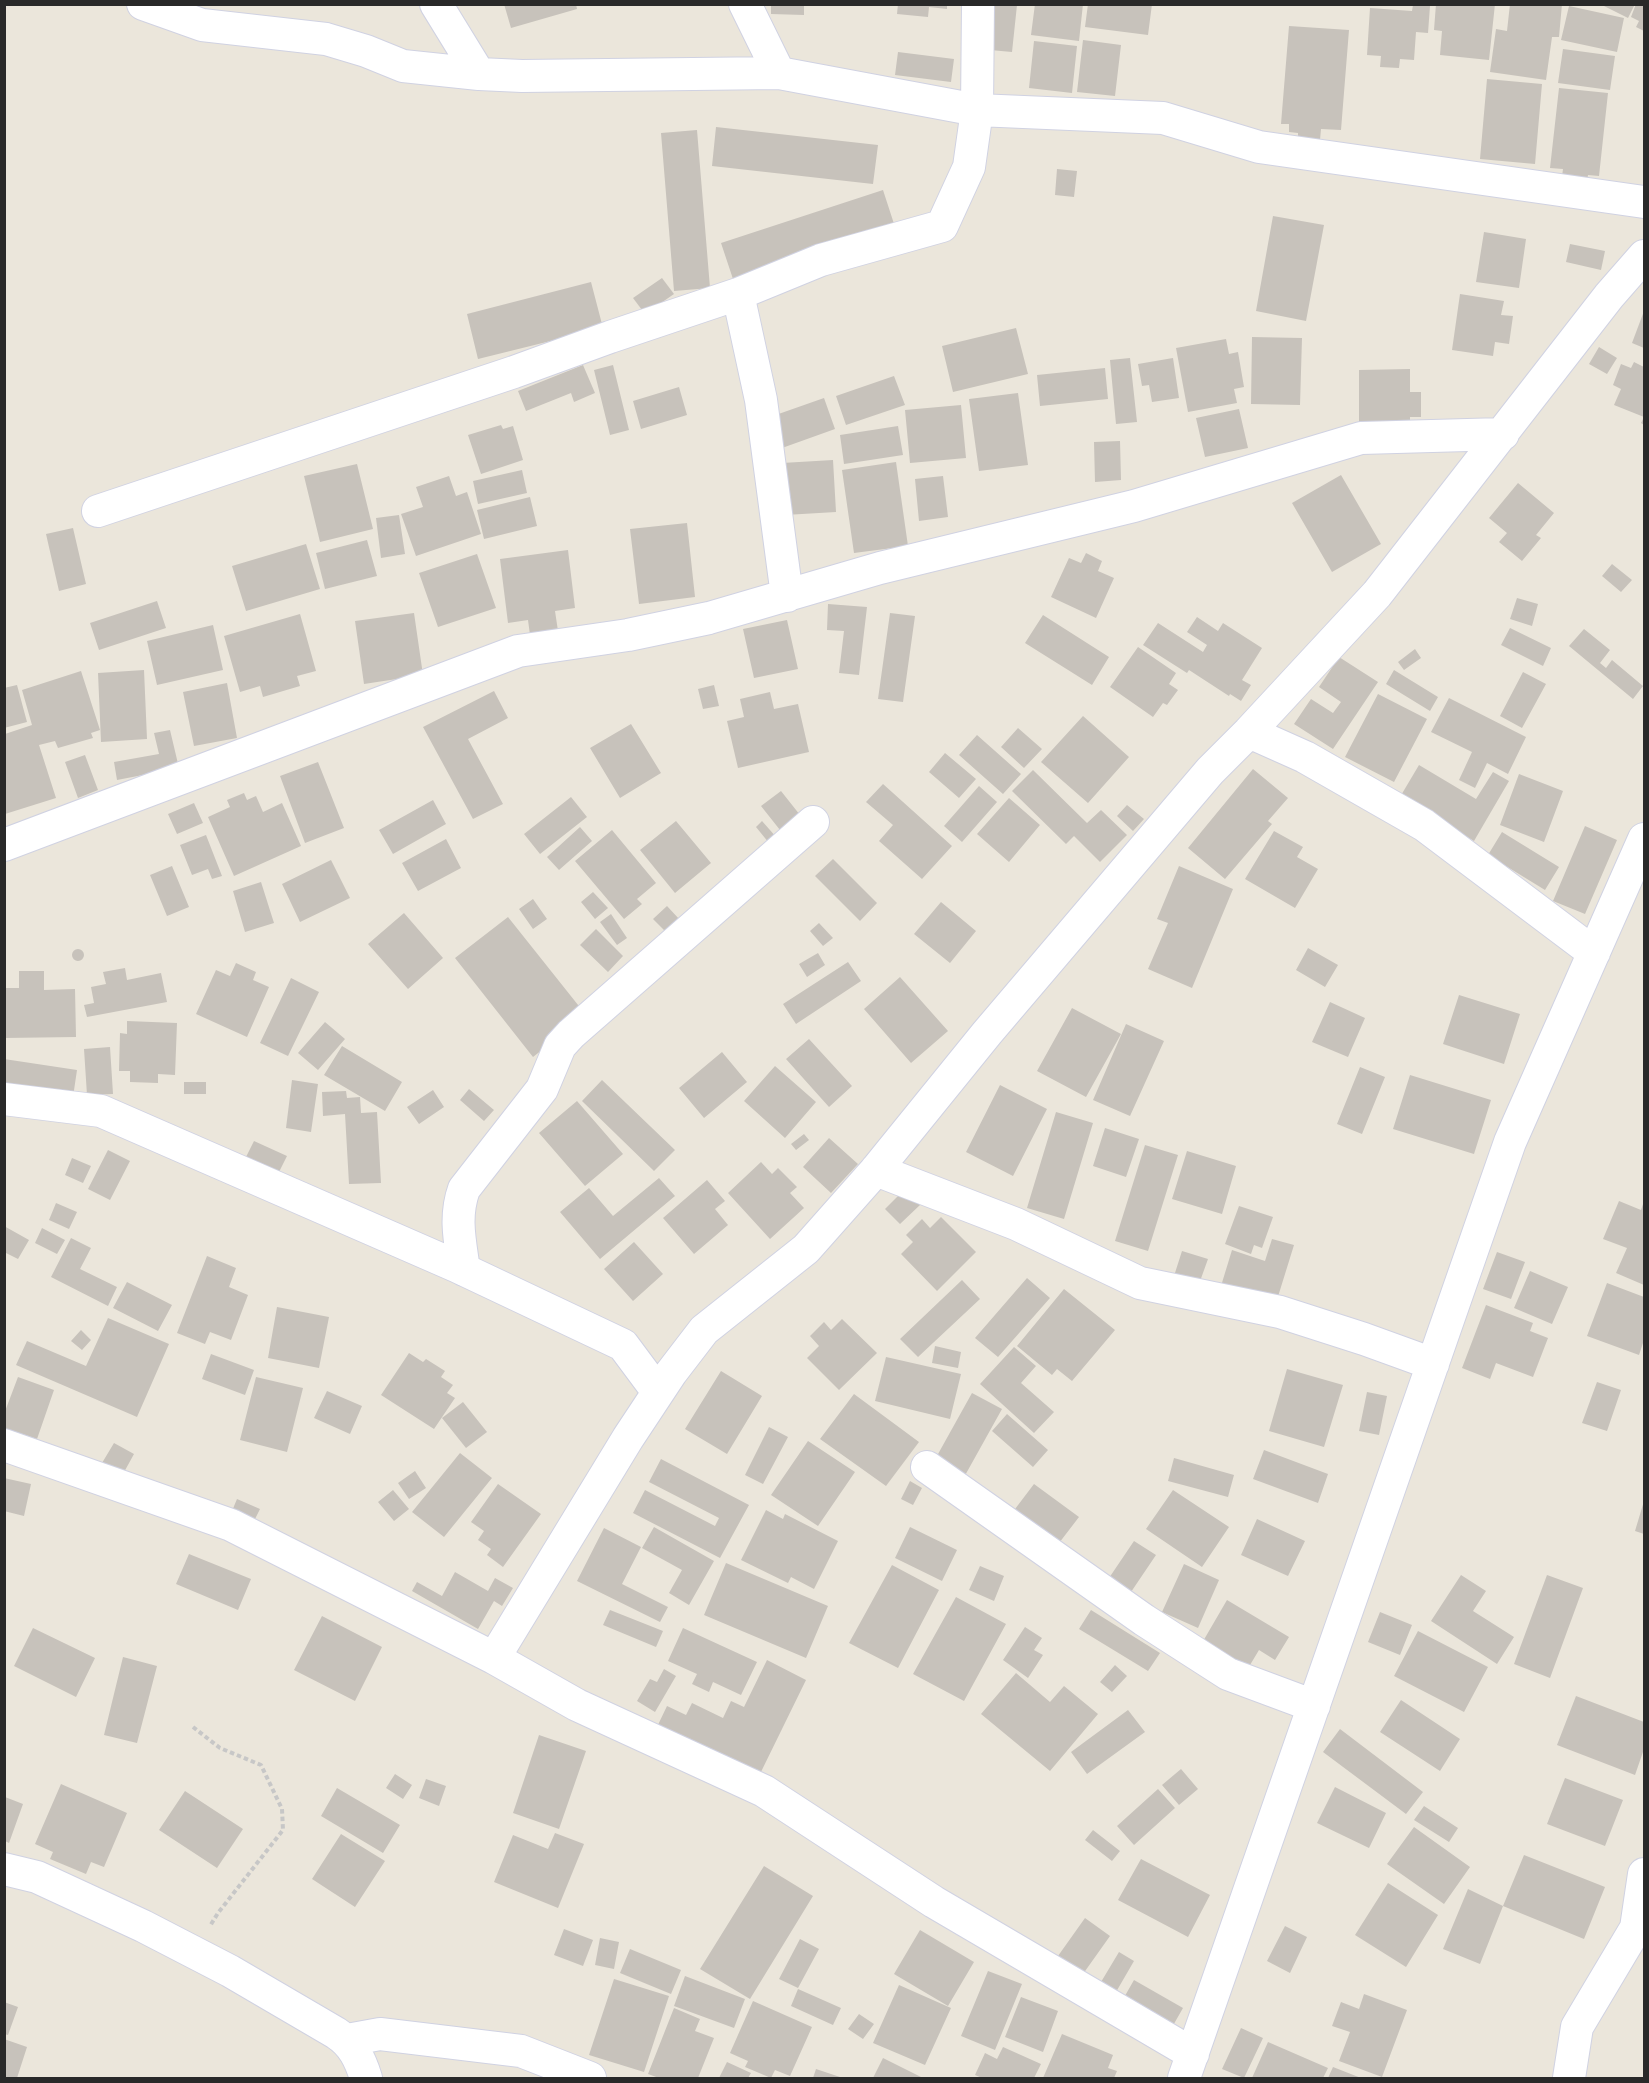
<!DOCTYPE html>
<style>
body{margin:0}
#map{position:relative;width:1649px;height:2083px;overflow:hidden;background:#ebe6db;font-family:"Fira Sans Condensed",sans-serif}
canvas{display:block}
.frame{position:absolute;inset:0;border:6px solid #292929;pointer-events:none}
</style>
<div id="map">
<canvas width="1649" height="2083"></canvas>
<div class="frame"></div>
</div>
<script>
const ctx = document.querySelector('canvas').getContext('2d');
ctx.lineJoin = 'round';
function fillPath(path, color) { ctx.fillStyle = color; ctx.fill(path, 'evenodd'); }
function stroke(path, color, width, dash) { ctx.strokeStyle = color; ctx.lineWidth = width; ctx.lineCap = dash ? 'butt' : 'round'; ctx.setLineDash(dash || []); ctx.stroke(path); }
const building = new Path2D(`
 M504 4H576L577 9 511 28Z
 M771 4H804V15L771 14Z
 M898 4H947V9L929 7 928 17 897 14Z
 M1035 4H1083L1079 41 1031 35Z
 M1088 4H1152L1148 35 1085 27Z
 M1436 4H1495L1489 60 1440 55 1442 31 1434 30Z
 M1510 4H1562L1559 37H1552L1546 80 1490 72 1496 29 1507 31Z
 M1600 4H1635L1628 18Z
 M1636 4H1644V31L1636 27 1639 21 1631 17Z
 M995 5H1017L1012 52 990 50Z
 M1413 5 1430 6 1428 33 1416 32 1414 60 1400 59 1399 68 1380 67 1381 56 1367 55 1370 8 1412 11Z
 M1569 6 1624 18 1617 52 1561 40Z
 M1289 26 1349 30 1341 130 1321 129 1320 140 1298 138V133L1289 132V124H1281Z
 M1083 40 1121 45 1115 96 1077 92Z
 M1034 41 1077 46 1072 93 1029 88Z
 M1563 49 1615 56 1610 90 1558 83Z
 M898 52 954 59 951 82 895 75Z
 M1487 79 1542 84 1535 164 1480 159Z
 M1559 88 1608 93 1599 176 1588 175 1586 187 1561 184 1563 169 1550 168Z
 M716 127 878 145 873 184 712 166Z
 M697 130 710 288 674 291 661 133Z
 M1057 169 1077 171 1074 197 1055 195Z
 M883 190 896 230 734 282 721 243Z
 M1273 216 1324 225 1306 321 1256 311Z
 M1484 232 1526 239 1519 288 1476 282Z
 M1570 244 1605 251 1601 270 1566 262Z
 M662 278 674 294 645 314 633 298Z
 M591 282 603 328 478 359 467 314Z
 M1460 294 1504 301 1501 315 1513 316 1509 344 1495 342 1493 356 1452 350Z
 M1644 311V348L1632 343Z
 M1016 328 1028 374 953 392 942 346Z
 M1252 337 1302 338 1300 405 1251 404Z
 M1226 339 1229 354 1238 352 1244 387 1234 389 1237 403 1188 412 1176 348Z
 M1599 347 1617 358 1607 374 1589 364Z
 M1130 358 1137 422 1116 424 1110 360Z
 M1173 358 1179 398 1152 402 1149 385 1142 386 1138 364Z
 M1634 362 1644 367V425L1641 423 1644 417 1614 405 1621 389 1613 385 1621 364 1631 368Z
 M583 365 595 393 574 402 571 393 526 411 518 391Z
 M613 365 629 430 610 435 594 370Z
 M1105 368 1108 399 1040 406 1037 375Z
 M1410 369V392H1421V417H1410V426H1359V370Z
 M894 376 905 405 846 425 836 396Z
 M679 387 687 415 641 429 633 401Z
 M1018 393 1028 465 979 471 969 399Z
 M824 398 835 429 782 448 770 417Z
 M961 405 966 458 910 463 905 410Z
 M1239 409 1248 448 1205 457 1196 418Z
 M501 425 503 429 513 426 523 460 481 474 468 435Z
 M898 426 903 455 844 464 840 435Z
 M1120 441 1121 480 1095 482 1094 442Z
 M833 460 836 512 785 515 782 463Z
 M896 462 908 546 854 553 842 470Z
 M357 464 373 529 320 542 304 476Z
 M522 470 527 493 478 504 473 481Z
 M1341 475 1381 544 1332 572 1292 503Z
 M449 476 456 496 467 492 481 534 416 556 401 514 423 507 416 487Z
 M943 476 948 517 919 521 915 479Z
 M1518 483 1554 513 1536 535 1541 538 1522 561 1499 542 1507 533 1489 518Z
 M530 497 537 526 484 539 477 510Z
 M399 515 405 554 381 558 376 518Z
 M687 523 695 597 639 604 630 529Z
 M73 528 86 584 59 591 46 534Z
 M367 540 377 576 325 589 316 553Z
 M306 544 320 589 246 611 232 566Z
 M568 550 575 608 555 611 558 631 530 635 528 620 508 623 500 559Z
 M1086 553 1102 561 1098 571 1114 578 1096 618 1051 597 1069 558 1081 563Z
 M477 554 496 608 438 627 419 573Z
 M1612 564 1632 580 1621 592 1602 576Z
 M1517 598 1538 604 1532 626 1510 619Z
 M157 601 166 628 99 650 90 623Z
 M828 604 867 607 859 675 839 673 844 631 827 630Z
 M414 613 423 675 364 684 355 621Z
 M890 613 915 616 903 702 878 699Z
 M300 614 316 671 297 676 300 686 263 697 260 686 240 692 224 636Z
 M1043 615 1109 657 1092 685 1025 643Z
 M1197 617 1218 631 1223 623 1262 648 1242 680 1251 685 1241 701 1230 694 1229 696 1189 670 1187 673 1143 645 1158 623 1203 652 1207 645 1187 632Z
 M787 620 798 669 754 678 743 629Z
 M213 625 223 670 157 685 147 641Z
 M1510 628 1551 648 1543 666 1501 645Z
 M1584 629 1610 650 1600 663 1606 668 1612 660 1643 686 1633 699 1569 646Z
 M1138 647 1176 673 1169 684 1178 690 1167 705 1163 703 1153 717 1110 687Z
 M1415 649 1421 658 1404 670 1398 662Z
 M1339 657 1378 682 1333 749 1294 724 1311 699 1333 713 1341 702 1319 687Z
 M144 670 147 739 101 742 98 673Z
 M1394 670 1438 697 1430 711 1386 684Z
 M81 671 100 730 91 733 93 738 58 748 55 741 39 745 56 798 5 814V734L32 725 22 690Z
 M1523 672 1546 684 1522 728 1500 716Z
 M227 683 237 738 194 746 183 692Z
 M17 685 27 722 4 728V688Z
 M714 685 719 706 703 709 698 689Z
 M494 691 508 718 468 739 503 804 473 819 423 727Z
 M770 692 774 709 798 704 809 752 738 768 727 721 744 717 740 699Z
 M1378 694 1427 719 1394 782 1345 757Z
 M1449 698 1526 737 1508 774 1487 763 1475 788 1459 780 1472 752 1431 732Z
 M1083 716 1129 757 1088 803 1041 762Z
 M631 724 661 773 620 798 590 748Z
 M1018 728 1042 749 1024 768 1001 747Z
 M170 730 179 768 117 780 114 762 159 754 154 733Z
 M977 735 1021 774 1003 794 959 755Z
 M945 753 976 779 959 798 929 772Z
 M85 755 98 790 78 798 65 762Z
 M318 762 344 828 305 843 280 776Z
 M1419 765 1476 799 1493 772 1509 781 1474 841 1400 797Z
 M1253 769 1288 798 1268 821 1272 824 1225 879 1188 848Z
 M1033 770 1087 823 1101 810 1127 835 1100 862 1074 836 1066 844 1012 791Z
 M1519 774 1563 791 1544 842 1500 825Z
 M883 784 952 846 922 879 879 841 893 825 866 802Z
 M979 786 997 802 962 842 944 826Z
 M781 791 800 815 780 830 761 806Z
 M244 793 247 800 256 796 263 812 282 803 301 846 234 876 208 817 230 807 227 800Z
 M571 797 587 817 540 854 524 834Z
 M1009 798 1040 825 1009 862 977 834Z
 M433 800 446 824 393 854 379 830Z
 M194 803 203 823 177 834 168 814Z
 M1127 805 1144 819 1133 831 1117 816Z
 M676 821 711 863 675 893 640 850Z
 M762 821 777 838 769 843 756 827Z
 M1585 826 1617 840 1585 914 1553 901Z
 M580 827 592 841 559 870 547 857Z
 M612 830 656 883 637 899 642 904 624 919 575 861Z
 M1274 831 1303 847 1297 857 1318 869 1295 908 1245 879Z
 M1502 832 1559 867 1545 890 1488 855Z
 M206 835 222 876 212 879 208 869 192 875 180 845Z
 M446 839 461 868 418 891 402 863Z
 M833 859 877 903 860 921 815 876Z
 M331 860 350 898 300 922 282 884Z
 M172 866 189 907 167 916 150 875Z
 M1179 866 1233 889 1192 988 1148 969 1168 923 1157 919Z
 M261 882 274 923 245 932 233 891Z
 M593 892 608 908 595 919 581 902Z
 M533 899 547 919 533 929 519 909Z
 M941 902 976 931 950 963 914 934Z
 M667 906 680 920 666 932 653 919Z
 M404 913 443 958 408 989 368 944Z
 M611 914 627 938 617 945 600 922Z
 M508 917 586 1015 533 1057 455 958Z
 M819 923 833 938 823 946 810 931Z
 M596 929 623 956 608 972 580 945Z
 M1308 948 1338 965 1325 987 1296 970Z
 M72 955a6 6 0 1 1 12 0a6 6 0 1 1-12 0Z
 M818 953 825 965 807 977 799 964Z
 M848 962 861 981 796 1024 783 1004Z
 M236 963 256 972 253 980 269 987 247 1037 196 1014 216 970 230 976Z
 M125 968 127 980 161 973 167 1002 87 1017 84 1005 94 1003 91 987 106 984 103 972Z
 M19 971H44V990L75 989 76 1037 4 1038V988H19Z
 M900 977 948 1031 911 1063 864 1009Z
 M291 978 319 992 288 1056 260 1043Z
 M1459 995 1520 1014 1504 1064 1443 1044Z
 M1330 1002 1365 1018 1348 1057 1312 1042Z
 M1072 1008 1121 1034 1086 1097 1037 1071Z
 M127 1021 177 1023 175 1075 158 1074V1083L130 1082V1071H119L120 1033 127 1034Z
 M325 1022 345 1039 318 1070 298 1053Z
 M1126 1024 1164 1041 1130 1116 1093 1100Z
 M809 1039 852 1086 829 1107 786 1059Z
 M342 1046 402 1082 385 1111 324 1075Z
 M110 1047 113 1094 87 1095 84 1049Z
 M722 1052 747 1082 704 1118 679 1088Z
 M4 1059 77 1070 73 1097 4 1087Z
 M775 1066 816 1102 785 1138 744 1101Z
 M1360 1067 1385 1077 1362 1134 1337 1124Z
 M1410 1075 1491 1100 1474 1154 1393 1129Z
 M292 1080 318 1084 311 1132 286 1128Z
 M602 1080 675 1150 654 1171 582 1101Z
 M184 1082H206V1094H184Z
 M1000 1085 1047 1109 1013 1176 966 1152Z
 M469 1089 494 1110 484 1121 460 1100Z
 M433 1090 444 1107 419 1124 407 1107Z
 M346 1091 347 1098 360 1097 361 1113 377 1112 381 1183 349 1184 345 1114 323 1116 322 1092Z
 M577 1101 623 1154 585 1186 539 1133Z
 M1056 1112 1093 1123 1064 1219 1027 1208Z
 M1105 1128 1139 1139 1126 1177 1093 1166Z
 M804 1134 809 1140 796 1150 791 1144Z
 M829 1138 858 1164 831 1193 803 1167Z
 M254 1141 287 1156 277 1176 244 1161Z
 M1145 1145 1178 1155 1148 1251 1115 1241Z
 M108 1150 130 1161 110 1200 88 1189Z
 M1187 1151 1236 1166 1222 1214 1172 1199Z
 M72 1158 91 1166 83 1183 65 1175Z
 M761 1162 772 1174 778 1168 797 1187 790 1193 804 1208 770 1239 728 1193Z
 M659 1178 675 1196 600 1259 560 1212 589 1188 613 1216Z
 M707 1180 725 1201 715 1209 728 1225 694 1254 663 1218Z
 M904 1190 920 1205 900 1224 885 1209Z
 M1619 1201 1641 1210 1644 1201V1285L1616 1273 1627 1248 1603 1239Z
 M56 1203 77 1212 69 1229 49 1220Z
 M1239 1206 1273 1217 1262 1248 1254 1245 1251 1254 1225 1244Z
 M941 1217 976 1252 937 1291 901 1254 913 1242 906 1235 922 1219 930 1228Z
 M4 1226 29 1240 18 1259 4 1252Z
 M42 1228 65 1240 57 1254 35 1243Z
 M71 1238 91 1248 80 1269 117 1287 108 1306 51 1277Z
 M1272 1239 1294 1245 1276 1303 1221 1286 1232 1250 1265 1261Z
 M634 1242 663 1274 633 1301 604 1269Z
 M1182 1251 1208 1259 1199 1284 1174 1276Z
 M1497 1252 1525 1262 1511 1299 1483 1289Z
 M207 1256 236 1268 229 1287 248 1295 231 1340 210 1332 205 1344 177 1333Z
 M1530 1271 1568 1287 1552 1324 1514 1308Z
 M1027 1278 1050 1298 998 1357 975 1338Z
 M962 1280 980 1299 918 1357 900 1339Z
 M127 1282 172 1305 158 1331 113 1308Z
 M1607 1283 1644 1297V1340L1639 1355 1587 1336Z
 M1064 1289 1115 1330 1072 1381 1057 1369 1052 1375 1017 1346Z
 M1486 1305 1533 1323 1530 1331 1548 1338 1533 1377 1496 1363 1490 1379 1462 1368Z
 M277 1307 329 1317 319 1368 268 1358Z
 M108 1318 169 1344 137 1417 16 1365 27 1341 86 1366Z
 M842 1319 877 1353 839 1390 807 1358 819 1346 810 1336 824 1322 831 1330Z
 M81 1330 91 1340 82 1350 71 1341Z
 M935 1346 961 1352 958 1368 932 1363Z
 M1014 1347 1036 1366 1021 1383 1054 1412 1034 1433 980 1384Z
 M409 1353 423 1362 426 1359 445 1371 441 1377 453 1385 447 1393 455 1398 434 1429 381 1395Z
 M211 1354 254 1370 245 1395 202 1379Z
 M886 1357 961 1374 950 1419 875 1401Z
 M1287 1369 1343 1385 1324 1447 1269 1431Z
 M721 1371 762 1396 727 1454 685 1429Z
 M18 1377 54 1390 37 1439 4 1428V1414Z
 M256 1377 303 1388 287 1452 240 1440Z
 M1597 1382 1621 1390 1607 1431 1582 1423Z
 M327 1391 362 1406 350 1434 314 1418Z
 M1367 1392 1387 1396 1379 1435 1359 1431Z
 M972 1393 1002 1409 963 1479 933 1463Z
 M854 1394 919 1442 886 1486 820 1439Z
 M463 1402 487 1432 466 1448 442 1418Z
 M1007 1414 1048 1450 1033 1467 992 1431Z
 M769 1427 788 1437 763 1484 745 1475Z
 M808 1441 855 1472 818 1526 771 1495Z
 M114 1443 134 1454 123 1474 102 1463Z
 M1264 1450 1328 1474 1318 1503 1253 1479Z
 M460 1453 492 1478 444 1537 412 1512Z
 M1174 1458 1234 1475 1228 1497 1168 1481Z
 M661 1459 749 1505 720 1558 633 1513 645 1490 715 1526 719 1518 649 1482Z
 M415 1471 426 1488 409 1499 398 1483Z
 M4 1478 31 1484 24 1516 4 1511Z
 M910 1481 922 1488 913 1505 901 1499Z
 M498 1484 541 1514 503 1567 487 1555 491 1549 478 1540 484 1531 471 1522Z
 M1034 1484 1079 1517 1056 1547 1012 1513Z
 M393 1490 409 1509 394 1521 378 1502Z
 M1173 1490 1229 1527 1202 1567 1146 1529Z
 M237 1499 260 1509 254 1521 232 1511Z
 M1644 1501V1534L1635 1531Z
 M766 1510 783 1519 785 1514 838 1541 814 1589 791 1577 788 1583 741 1560Z
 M1257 1519 1305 1541 1288 1576 1241 1555Z
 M654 1527 714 1561 689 1605 669 1593 682 1570 642 1548Z
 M910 1527 957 1550 942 1581 895 1558Z
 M604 1528 641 1547 622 1584 668 1607 660 1622 577 1581Z
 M1134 1541 1156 1555 1131 1592 1109 1578Z
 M189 1554 251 1579 238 1610 176 1584Z
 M726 1563 828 1606 806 1658 704 1615Z
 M1184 1564 1219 1580 1198 1628 1162 1612Z
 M892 1565 939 1590 898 1668 849 1643Z
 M980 1566 1004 1576 994 1601 969 1590Z
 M455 1572 488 1591 495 1578 513 1588 502 1606 494 1601 478 1629 412 1591 417 1582 442 1596Z
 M1461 1575 1486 1591 1473 1611 1514 1637 1497 1664 1431 1621Z
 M1547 1575 1583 1588 1550 1678 1514 1664Z
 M956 1597 1006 1624 964 1701 913 1674Z
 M1227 1600 1289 1637 1275 1660 1259 1650 1247 1670 1202 1643Z
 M610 1610 663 1631 656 1647 603 1625Z
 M1091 1610 1160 1653 1148 1671 1079 1629Z
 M1380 1612 1412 1625 1400 1655 1368 1642Z
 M322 1616 382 1647 355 1701 294 1670Z
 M1025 1627 1042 1638 1034 1650 1043 1655 1028 1678 1003 1660Z
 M33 1628 95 1658 76 1697 14 1666Z
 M683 1628 757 1662 741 1695 713 1682 709 1692 692 1684 697 1674 668 1661Z
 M1418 1631 1488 1667 1464 1712 1394 1676Z
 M123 1657 157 1666 137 1743 104 1735Z
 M767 1660 806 1680 758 1778 656 1729 667 1706 686 1715 692 1703 723 1718 731 1701 744 1707Z
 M1115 1665 1127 1676 1112 1692 1100 1682Z
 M664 1669 676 1676 655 1712 637 1701 650 1679 657 1682Z
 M1016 1673 1050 1702 1064 1686 1098 1714 1050 1771 981 1714Z
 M1576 1696 1644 1722V1749L1635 1775 1557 1745Z
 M1401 1700 1460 1739 1440 1771 1380 1732Z
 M1128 1710 1145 1732 1087 1774 1071 1752Z
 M1340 1729 1423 1792 1406 1814 1323 1752Z
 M539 1735 586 1751 559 1829 513 1813Z
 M1181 1769 1198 1789 1179 1805 1162 1785Z
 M395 1774 412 1785 403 1799 386 1788Z
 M1565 1778 1623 1800 1605 1846 1547 1824Z
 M426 1779 446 1786 439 1806 419 1798Z
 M61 1784 127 1813 104 1867 91 1862 86 1874 50 1859 53 1852 35 1844Z
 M1335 1787 1386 1813 1369 1848 1317 1823Z
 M337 1788 400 1825 383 1853 321 1816Z
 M1158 1789 1175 1808 1134 1845 1117 1826Z
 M185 1791 243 1829 217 1868 159 1830Z
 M5 1797 23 1804 9 1843 5 1841Z
 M1424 1806 1458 1828 1449 1842 1414 1820Z
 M1414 1827 1470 1867 1444 1904 1387 1864Z
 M1093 1830 1120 1851 1112 1861 1085 1840Z
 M555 1833 584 1844 558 1908 494 1882 513 1835 548 1849Z
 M341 1834 385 1861 355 1907 312 1879Z
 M1524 1855 1605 1887 1584 1939 1503 1906 1480 1964 1443 1949 1468 1889 1503 1906Z
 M1141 1859 1210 1895 1188 1937 1118 1900Z
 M764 1866 813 1896 750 1999 700 1969Z
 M1388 1883 1438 1915 1406 1967 1355 1935Z
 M1085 1918 1110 1936 1083 1974 1058 1956Z
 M1285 1926 1307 1937 1290 1973 1267 1961Z
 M564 1929 593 1940 583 1966 554 1955Z
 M920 1930 974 1962 948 2006 894 1974Z
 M600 1938 619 1942 614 1969 595 1965Z
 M800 1939 819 1949 798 1988 779 1979Z
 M630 1949 681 1970 671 1994 620 1973Z
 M1119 1952 1134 1961 1116 1992 1101 1982Z
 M988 1971 1022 1984 995 2050 961 2036Z
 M685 1976 745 1999 734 2028 674 2006Z
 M614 1979 669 1996 644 2072 589 2055Z
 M1134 1980 1183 2008 1171 2029 1122 2001Z
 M899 1985 951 2008 925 2065 873 2043Z
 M798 1989 841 2008 833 2025 791 2006Z
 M1364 1994 1407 2010 1382 2077 1339 2061 1350 2032 1332 2026 1341 2002 1359 2009Z
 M1021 1997 1058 2011 1043 2052 1005 2037Z
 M753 2001 812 2027 790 2076 775 2070 771 2078 745 2067 748 2061 730 2053Z
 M4 2002 18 2007 8 2035 4 2034Z
 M674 2008 700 2019 695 2031 714 2038 698 2078H659L648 2074Z
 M859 2014 874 2024 863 2039 848 2029Z
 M1241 2028 1263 2038 1244 2078 1222 2069Z
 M1062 2034 1113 2055 1108 2068 1117 2071 1114 2078H1043Z
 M4 2039 27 2047 17 2078H4Z
 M1268 2042 1328 2068 1323 2078H1252Z
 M1003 2047 1041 2064 1034 2078H982L975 2075 985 2053 997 2059Z
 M883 2058 923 2078H873Z
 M727 2062 751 2073 748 2078H719Z
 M1333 2067 1361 2078H1328Z
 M816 2069 843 2078H813Z`);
const path = new Path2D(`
 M193 1727 220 1748 261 1765 282 1809 283 1830 218 1913 210 1926`);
const street = new Path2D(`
 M143 4 202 25 326 39 366 51 403 66 479 74 522 76 779 73 977 110 1163 118 1259 147 1644 202
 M436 4 479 74
 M745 4 779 73
 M738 294 761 400 787 596
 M98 511 514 372 610 337 738 294 821 260 942 226 969 167 977 110 978 4
 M1249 732 1305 757 1424 825 1594 953
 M4 845 518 651 628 635 709 618 880 568 1134 506 1361 438 1503 434
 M4 1099 101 1111 456 1266 623 1345 658 1392
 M876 1170 1016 1224 1140 1283 1280 1312 1364 1339 1433 1364
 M464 1270C460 1241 454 1217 464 1189L542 1089 560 1046 571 1034 813 822
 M4 1445 231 1525 494 1658 577 1705 764 1791 934 1902 1193 2054
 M927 1467 1144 1620 1228 1674 1314 1706
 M494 1658 628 1438 671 1373 704 1330 806 1249 876 1170 987 1033 1210 771 1249 732 1377 594 1609 296 1644 256
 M4 1869 37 1877 143 1926 230 1971 336 2033C353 2044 360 2059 366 2078
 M347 2040 380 2034 521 2051 590 2078
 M1184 2078 1510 1142 1644 839
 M1569 2078 1577 2027 1636 1928 1644 1874`);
fillPath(building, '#c7c2bb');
stroke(street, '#d0d2e2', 34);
stroke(path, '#c7c7c7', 4, [4.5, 3]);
stroke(street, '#fff', 32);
</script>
